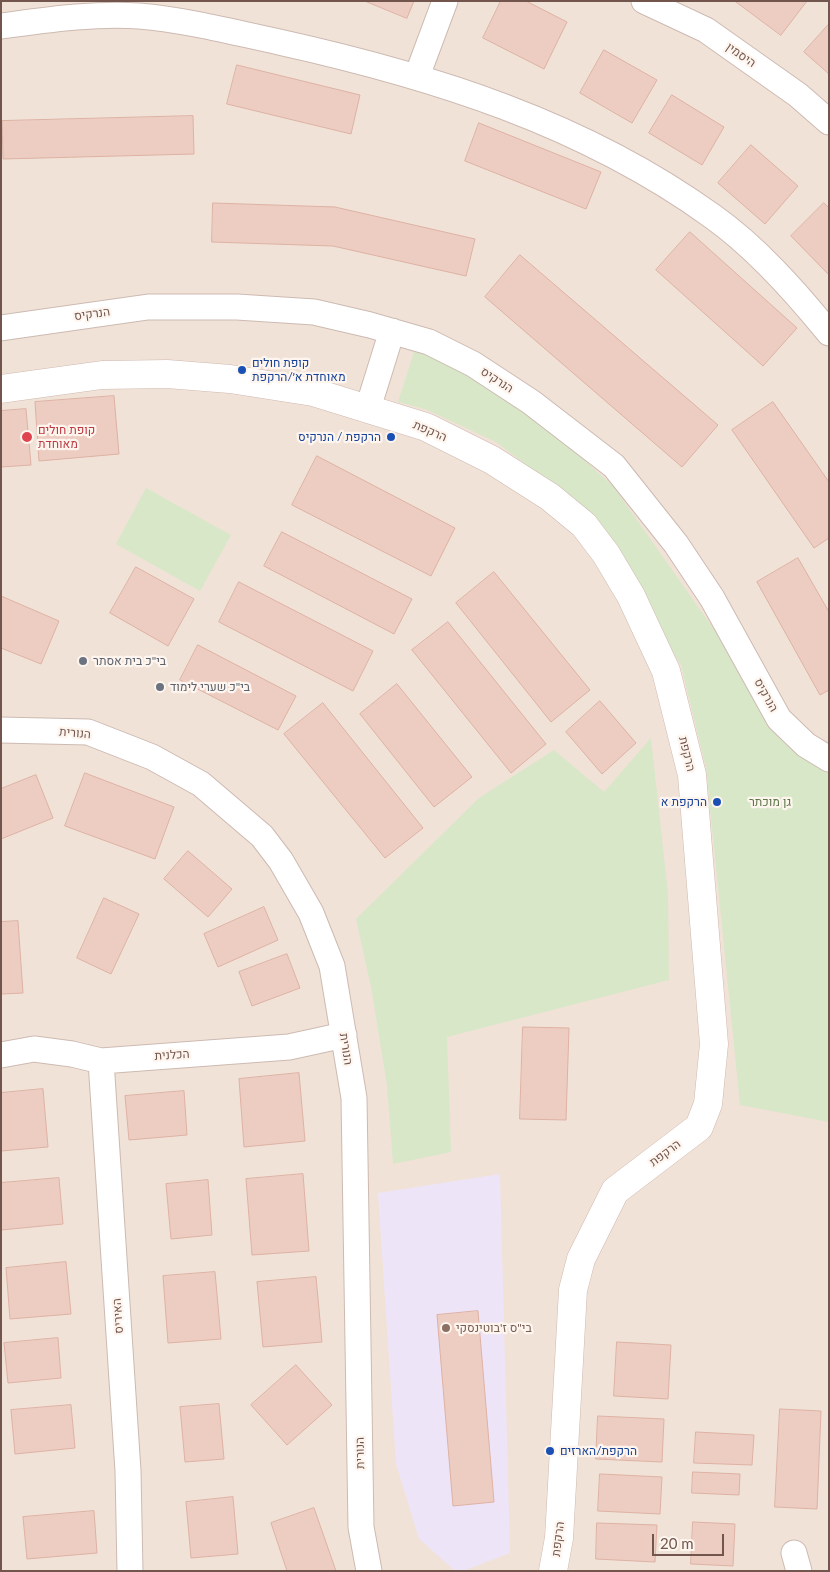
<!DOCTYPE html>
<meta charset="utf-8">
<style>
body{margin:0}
#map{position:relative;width:830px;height:1572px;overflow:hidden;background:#faf1e8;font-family:Lato,sans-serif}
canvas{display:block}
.frame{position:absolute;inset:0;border:2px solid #72564e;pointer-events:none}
.scale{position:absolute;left:652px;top:1534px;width:72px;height:22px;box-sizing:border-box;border:2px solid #72564e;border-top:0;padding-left:6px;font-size:15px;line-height:18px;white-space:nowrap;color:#72564e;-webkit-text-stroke:4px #fdf5ee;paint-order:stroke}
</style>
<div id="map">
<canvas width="830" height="1572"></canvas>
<div class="frame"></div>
<div class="scale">20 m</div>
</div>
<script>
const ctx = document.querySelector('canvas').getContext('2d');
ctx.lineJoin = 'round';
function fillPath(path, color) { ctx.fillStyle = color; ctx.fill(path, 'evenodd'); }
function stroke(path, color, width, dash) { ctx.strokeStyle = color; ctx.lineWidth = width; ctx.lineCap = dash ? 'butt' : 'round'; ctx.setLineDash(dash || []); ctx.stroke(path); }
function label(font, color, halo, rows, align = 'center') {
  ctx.font = font + ' Lato,Heebo,sans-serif'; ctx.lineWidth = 4.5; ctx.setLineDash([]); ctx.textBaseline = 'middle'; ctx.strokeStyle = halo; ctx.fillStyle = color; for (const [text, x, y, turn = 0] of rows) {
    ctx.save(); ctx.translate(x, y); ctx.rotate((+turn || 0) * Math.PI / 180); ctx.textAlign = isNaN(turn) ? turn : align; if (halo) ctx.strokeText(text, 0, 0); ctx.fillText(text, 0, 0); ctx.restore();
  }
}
const residential = new Path2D(`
 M1 1H829V1571H1Z`);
const education = new Path2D(`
 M500 1174 510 1553 463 1571H455L419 1539 396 1464 378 1193Z`);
const green = new Path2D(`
 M416 346 507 392 613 486 798 749 829 770V1122L740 1105 706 768 681 665 590 519 560 490 496 442 425 409 398 402Z
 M146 488 231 535 200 591 116 544Z
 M651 738 668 894 669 980 447 1037 451 1152 393 1164 387 1085 371 987 356 919 479 798 554 750 604 792Z`);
const building = new Path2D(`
 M365 1H414L407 18Z
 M501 1H526L567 22 544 69 483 38Z
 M735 1H807L781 35Z
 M829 24V74L804 52Z
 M604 50 657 80 632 123 580 93Z
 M237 65 360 95 351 134 227 104Z
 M672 95 724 127 702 165 649 133Z
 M193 116 194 154 3 159 2 121Z
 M479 123 601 172 586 209 465 161Z
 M751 145 798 186 765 224 718 183Z
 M213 203 335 207 475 239 466 276 333 246 212 242Z
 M824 203 829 208V275L791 236Z
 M690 232 797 328 763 366 656 270Z
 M520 255 718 425 682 467 485 297Z
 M114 396 119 454 39 461 35 402Z
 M773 402 829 482V538L814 548 732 430Z
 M26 409 31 465 1 467V411Z
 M317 456 455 528 431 576 292 505Z
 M282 532 412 599 394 634 264 566Z
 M798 558 829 612V690L820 695 757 582Z
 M136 567 194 599 168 646 110 613Z
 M494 572 590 690 551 722 456 603Z
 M239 582 373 651 353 691 219 622Z
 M1 596 59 621 41 664 1 648Z
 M448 622 546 744 511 773 412 650Z
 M198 645 296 696 278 730 180 680Z
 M397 684 472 777 434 807 360 714Z
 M600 701 636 743 602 774 566 732Z
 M323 703 423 828 385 858 284 734Z
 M85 773 174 807 155 859 65 826Z
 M36 775 53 818 1 839V789Z
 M188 851 232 889 208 917 164 879Z
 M104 898 139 914 111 974 77 958Z
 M264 907 278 940 218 967 204 934Z
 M18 921 23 993 1 994V922Z
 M287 954 300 988 252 1006 239 972Z
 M523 1027 569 1028 566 1120 520 1119Z
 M299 1073 305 1141 244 1147 239 1079Z
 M43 1089 48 1147 1 1151V1093Z
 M184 1091 187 1135 129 1140 125 1096Z
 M303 1174 309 1251 252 1255 246 1179Z
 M59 1178 63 1224 1 1230V1183Z
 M208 1180 212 1235 171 1239 166 1184Z
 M66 1262 71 1314 10 1319 6 1268Z
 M215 1272 221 1339 168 1343 163 1276Z
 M316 1277 322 1342 263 1347 257 1282Z
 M478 1311 494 1502 453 1506 437 1315Z
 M58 1338 61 1378 8 1383 4 1343Z
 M617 1342 671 1345 668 1399 614 1396Z
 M296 1365 332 1405 287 1445 251 1405Z
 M219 1404 224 1459 185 1462 180 1407Z
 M71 1405 75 1448 15 1454 11 1410Z
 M780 1409 821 1411 817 1509 775 1507Z
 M598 1416 664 1419 662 1462 596 1459Z
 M696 1432 754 1435 752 1465 694 1463Z
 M693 1472 740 1474 739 1495 692 1493Z
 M600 1474 662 1477 660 1514 598 1511Z
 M233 1497 238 1554 191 1558 186 1502Z
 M314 1508 336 1571H287L271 1523Z
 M94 1511 97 1553 27 1559 23 1517Z
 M693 1522 735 1524 733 1566 691 1564Z
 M597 1523 657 1525 655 1562 596 1559Z`);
const street = new Path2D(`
 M644 1 706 30 798 95 829 122
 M1 26C47 20 93 13 139 16 186 20 233 32 279 42 432 76 583 123 712 216 756 247 795 291 829 333
 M417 76 445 1
 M1 328 148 307H237L314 312 370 325 429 342 473 364 531 402 614 466 676 544 712 598 779 719 806 745 829 759
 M368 408 392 331
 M1 730 88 732 152 757 201 784 262 836 281 861 311 913 332 966 354 1098 361 1527 369 1571
 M1 1055 34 1049 72 1054 101 1061 289 1047 344 1035
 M101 1061 128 1471 130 1571
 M794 1553 799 1571`);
const secondary = new Path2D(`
 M1 389 102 375 167 374 230 379 313 392 426 427 492 460 550 497 584 525 606 554 631 596 666 671 692 775 714 1044 708 1104 699 1127 615 1191 581 1259 573 1290 559 1538 553 1571`);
const markers = [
 [242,370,5,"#1a4fb4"],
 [27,437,6,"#e0444e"],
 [391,437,5,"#1a4fb4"],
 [83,661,5,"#6b7280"],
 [160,687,5,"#6b7280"],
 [717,802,5,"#1a4fb4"],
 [446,1328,5,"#8d6e63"],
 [550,1451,5,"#1a4fb4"]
];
const streetNames = [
 ["היסמין",741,55,35],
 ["הנרקיס",92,314,-8],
 ["הנרקיס",497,380,33],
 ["הרקפת",430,431,23],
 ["הנרקיס",766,695,61],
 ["הנורית",75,733,5],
 ["הרקפת",687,754,76],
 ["הנורית",346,1049,81],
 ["הכלנית",172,1055,-4],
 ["הרקפת",665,1153,-37],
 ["האיריס",118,1316,-94],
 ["הנורית",360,1453,-91],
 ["הרקפת",558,1539,-83]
];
const transitNames = [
 ["קופת חולים",252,363],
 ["מאוחדת א׳/הרקפת",252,377],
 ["הרקפת / הנרקיס",381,437,"right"],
 ["הרקפת א",707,802,"right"],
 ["הרקפת/הארזים",560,1451]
];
const healthNames = [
 ["קופת חולים",38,430],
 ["מאוחדת",38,444]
];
const worshipNames = [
 ["בי\"כ בית אסתר",93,661],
 ["בי\"כ שערי לימוד",170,687]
];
const parkNames = [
 ["גן מוכתר",770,802]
];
const educationNames = [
 ["בי\"ס ז'בוטינסקי",456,1328]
];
fillPath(residential, '#f1e2d7');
fillPath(education, '#eee4f7');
fillPath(green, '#d8e7c8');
fillPath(building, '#edcdc2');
stroke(building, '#deb2a4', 1);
stroke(street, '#cdbab2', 27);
stroke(secondary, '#cfb9b0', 29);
stroke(street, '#fff', 25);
stroke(secondary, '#fff', 28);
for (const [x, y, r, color] of markers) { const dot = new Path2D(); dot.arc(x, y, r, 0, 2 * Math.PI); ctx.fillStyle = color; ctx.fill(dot); stroke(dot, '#fdf5ee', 2); }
label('12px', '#72564e', '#fdf5ee', streetNames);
label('12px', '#164399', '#fdf5ee', transitNames, 'left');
label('12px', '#be3a42', '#fdf5ee', healthNames, 'left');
label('12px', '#5b616d', '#fdf5ee', worshipNames, 'left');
label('12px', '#5c7748', '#fdf5ee', parkNames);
label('12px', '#785e54', '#fdf5ee', educationNames, 'left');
</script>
